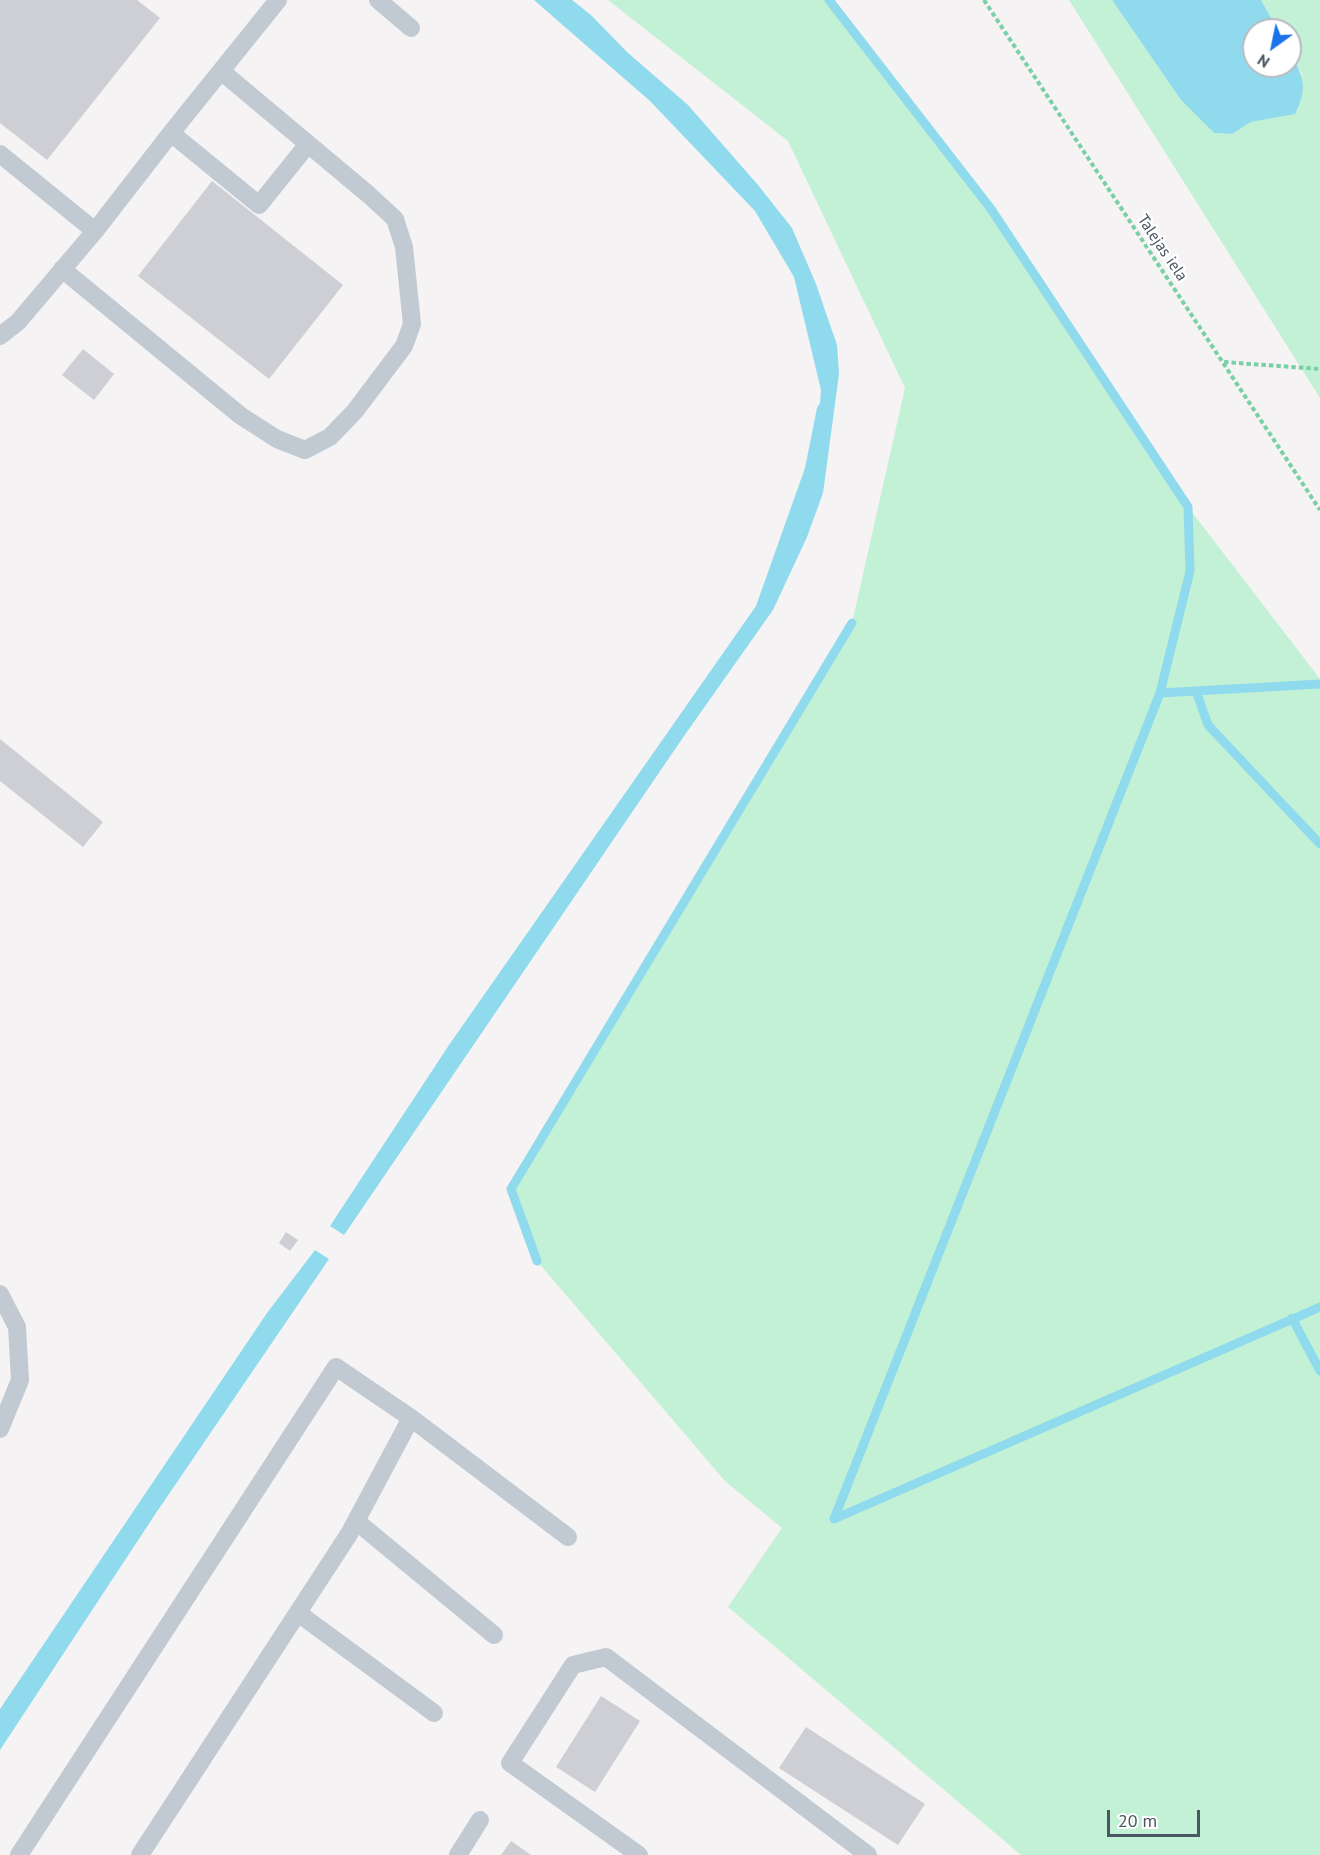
<!DOCTYPE html>
<style>
body{margin:0}
#map{position:relative;width:1320px;height:1855px;overflow:hidden;background:#f5f3f3;font-family:"PT Sans",sans-serif}
canvas{display:block}
.north{position:absolute;left:1242px;top:18px;width:60px;height:60px;box-sizing:border-box;background:#fff;border:2px solid #b7bbc0;border-radius:50%;rotate:213deg;font-size:16px;font-weight:700;line-height:24px;text-align:center;color:#4a5661}
.north::after{content:'';display:block;margin:auto;width:21px;height:27px;background:#1a73e8;clip-path:polygon(50% 0,100% 100%,50% 72%,0 100%)}
.scale{position:absolute;left:1107px;top:1810px;width:93px;height:27px;box-sizing:border-box;border:3px solid #4a5661;border-top:0;padding-left:8px;font-size:18px;line-height:21px;white-space:nowrap;color:#4a5661;-webkit-text-stroke:4px #fff;paint-order:stroke}
</style>
<div id="map">
<canvas width="1320" height="1855"></canvas>
<div class="north">N</div>
<div class="scale">20 m</div>
</div>
<script>
const ctx = document.querySelector('canvas').getContext('2d');
ctx.lineJoin = 'round';
function fillPath(path, color) { ctx.fillStyle = color; ctx.fill(path, 'evenodd'); }
function stroke(path, color, width, dash) { ctx.strokeStyle = color; ctx.lineWidth = width; ctx.lineCap = dash ? 'butt' : 'round'; ctx.setLineDash(dash || []); ctx.stroke(path); }
function label(font, color, halo, rows, align = 'center') {
  ctx.font = font + ' "PT Sans",sans-serif'; ctx.lineWidth = 5; ctx.setLineDash([]); ctx.textBaseline = 'middle'; ctx.strokeStyle = halo; ctx.fillStyle = color; for (const [text, x, y, turn = 0] of rows) {
    ctx.save(); ctx.translate(x, y); ctx.rotate((+turn || 0) * Math.PI / 180); ctx.textAlign = isNaN(turn) ? turn : align; if (halo) ctx.strokeText(text, 0, 0); ctx.fillText(text, 0, 0); ctx.restore();
  }
}
const green = new Path2D(`
 M608 0H829L991 209 1188 507 1320 679V1855H1021L728 1607 782 1528 725 1481 537 1261 511 1189 852 623 905 388 788 141Z
 M1069 0H1112L1181 100 1214 133 1232 134 1251 122 1294 114 1302 74 1290 52V30H1278L1261 0H1320V398Z`);
const water = new Path2D(`
 M534 0H572L591 15 627 52 688 105 758 185 792 228 816 284 837 345 839 374 823 493 807 537 773 610 684 736 344 1235 330 1226 449 1045 756 606 805 468 817 408 820 403 821 390 794 277 755 211 650 101Z
 M1112 0H1261L1278 30H1254V66H1290V52C1304 77 1308 88 1295 114L1251 122 1232 134 1214 133 1181 100Z
 M315 1250 329 1259 156 1513 0 1750V1709L267 1313Z`);
const stream = new Path2D(`
 M829 0 991 209 1188 507 1190 571 1160 693 834 1519
 M1196 691 1208 725 1320 844
 M1160 693 1320 684
 M537 1261 511 1189 852 623
 M1292 1318 1320 1371
 M834 1519 1320 1307`);
const building = new Path2D(`
 M0 0H137L160 18 47 160 0 123Z
 M212 181 343 285 269 379 138 276Z
 M83 349 114 374 94 400 62 375Z
 M0 739 103 822 83 847 0 781Z
 M286 1232 298 1240 290 1251 279 1243Z
 M601 1696 640 1721 595 1792 556 1767Z
 M806 1727 925 1804 898 1845 779 1768Z
 M511 1841 531 1855H501Z`);
const path = new Path2D(`
 M984 0 1320 510
 M1224 362 1320 369`);
const lane = new Path2D(`
 M378 0 411 28
 M171 133 259 205 308 144
 M0 154 95 231
 M62 269 241 416 277 439 305 450 330 437 355 411 404 346 412 324 404 247 395 219 369 195 221 71
 M0 336 18 322 95 231 171 133 278 0
 M0 1294 17 1327 20 1380 0 1429
 M411 1418 568 1537
 M356 1521 494 1635
 M298 1613 434 1713
 M19 1855 336 1367 411 1418 349 1534 140 1855
 M458 1855 480 1820
 M639 1855 510 1763 573 1665 606 1657 868 1855`);
const streetNames = [
 ["Talejas iela",1162,248,56]
];
fillPath(green, '#c3f1d5');
fillPath(water, '#90daee');
stroke(stream, '#90daee', 9);
fillPath(building, '#cdcfd5');
stroke(path, '#7ad0a6', 4, [4.5, 3]);
stroke(lane, '#c1cad2', 18);
label('16px', '#4a5661', '#fff', streetNames);
</script>
